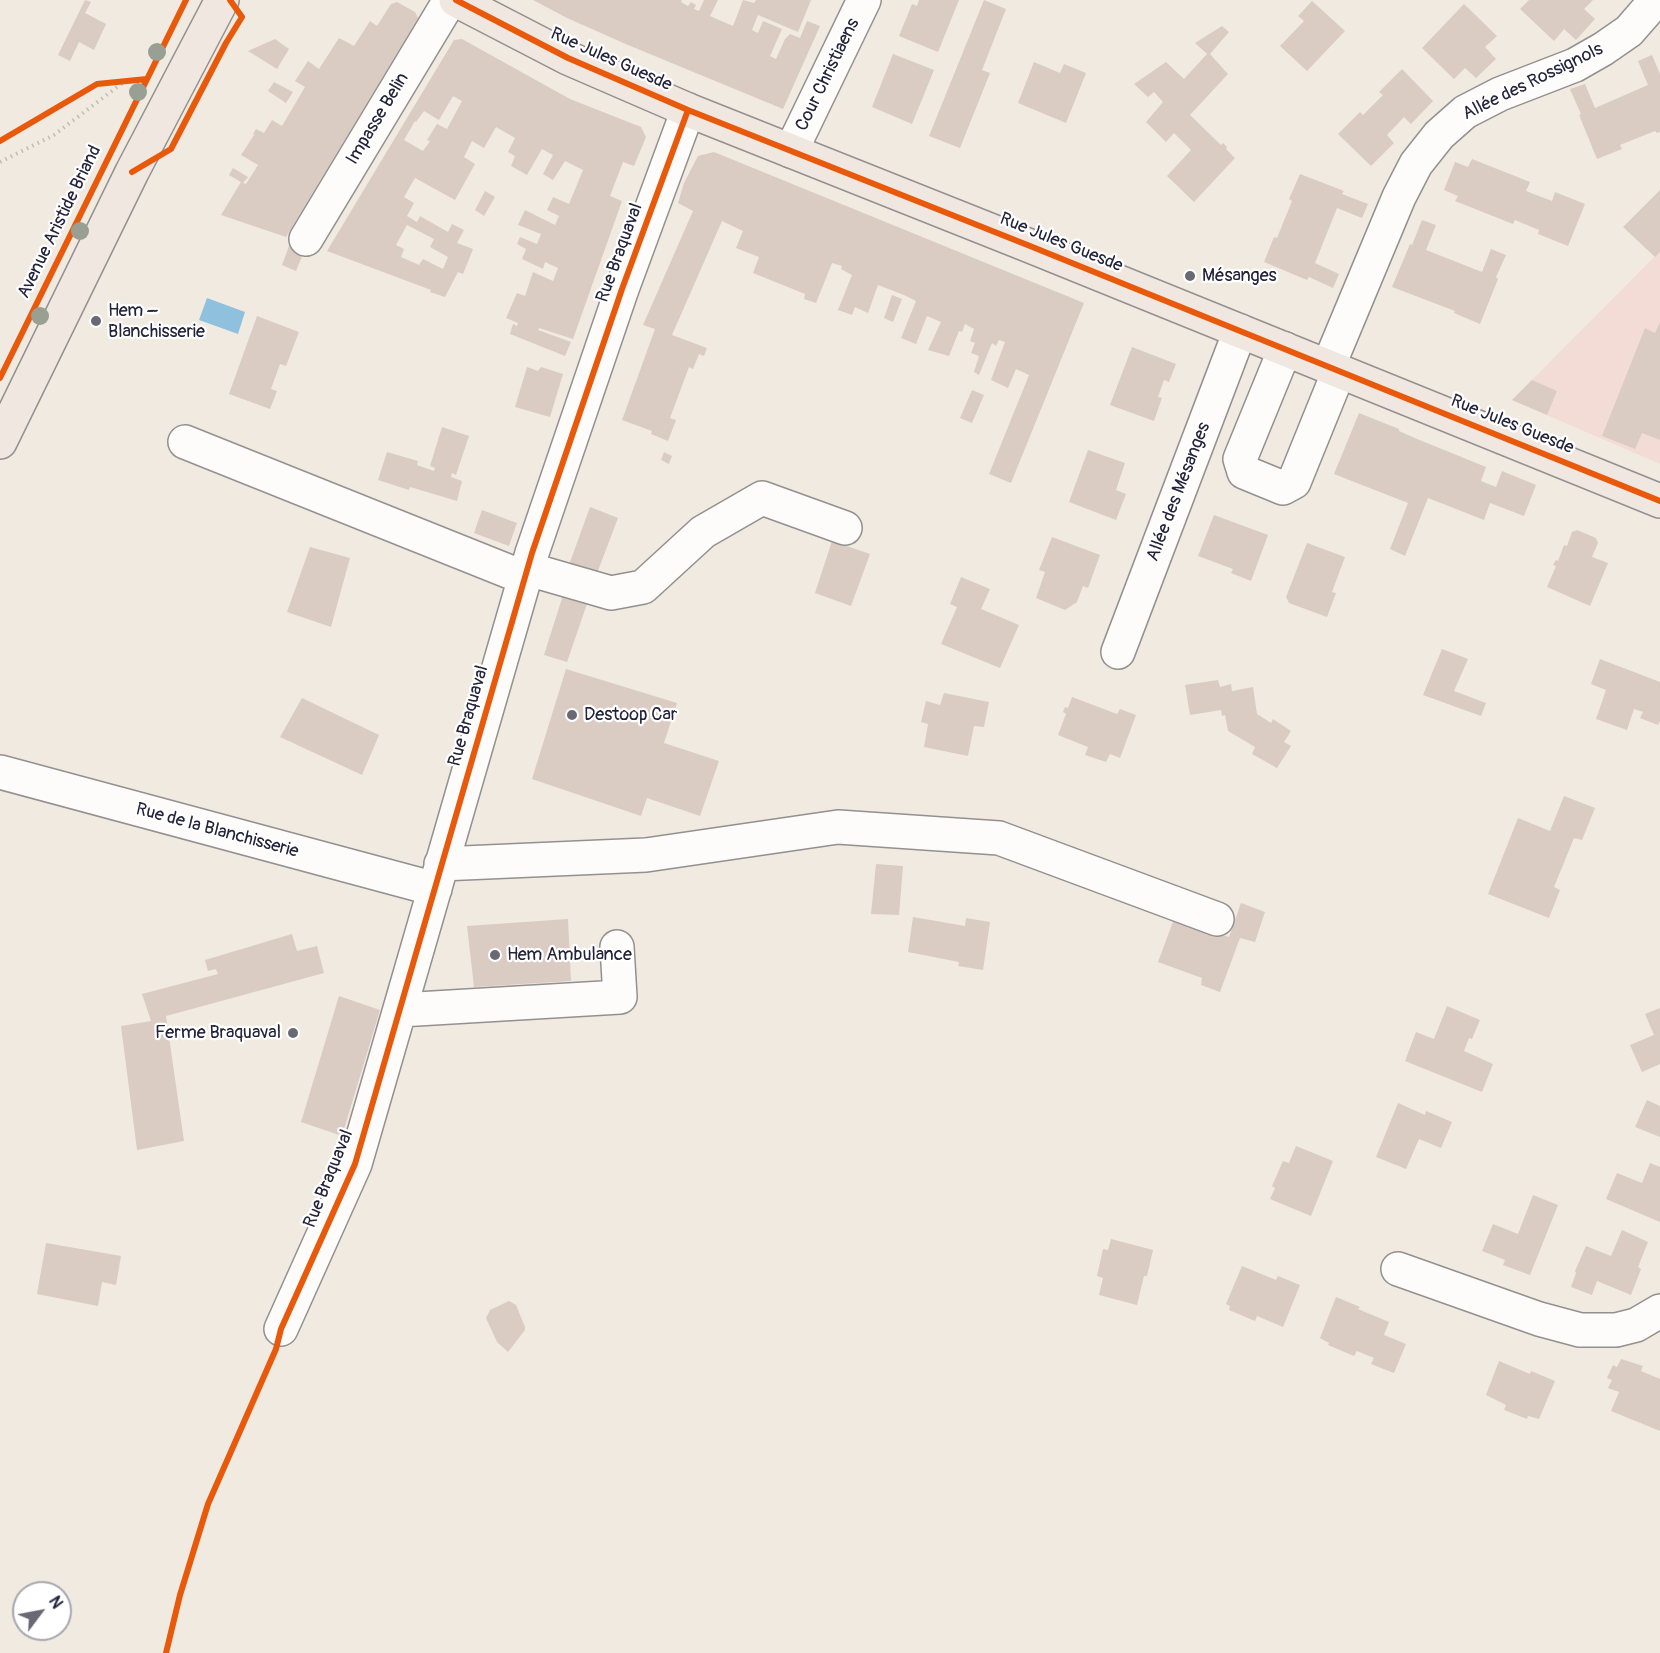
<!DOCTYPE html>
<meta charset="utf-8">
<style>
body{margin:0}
#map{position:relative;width:1660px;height:1653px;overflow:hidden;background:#f0eae0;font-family:Pangolin,sans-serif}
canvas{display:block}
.north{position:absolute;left:12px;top:1581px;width:60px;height:60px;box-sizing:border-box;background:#fff;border:2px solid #a7a7b1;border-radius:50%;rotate:58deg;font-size:16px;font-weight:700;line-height:24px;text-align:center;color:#22223b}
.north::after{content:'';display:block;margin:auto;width:21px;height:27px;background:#6a6875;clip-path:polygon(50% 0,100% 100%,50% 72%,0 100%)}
</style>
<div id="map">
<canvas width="1660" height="1653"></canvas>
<div class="north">N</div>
</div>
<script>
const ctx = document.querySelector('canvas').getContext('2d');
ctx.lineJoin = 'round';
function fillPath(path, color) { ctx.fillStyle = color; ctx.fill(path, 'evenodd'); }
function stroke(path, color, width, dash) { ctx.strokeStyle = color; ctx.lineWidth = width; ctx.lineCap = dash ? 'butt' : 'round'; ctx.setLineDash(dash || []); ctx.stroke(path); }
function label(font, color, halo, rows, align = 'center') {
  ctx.font = font + ' Pangolin,sans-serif'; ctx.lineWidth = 4.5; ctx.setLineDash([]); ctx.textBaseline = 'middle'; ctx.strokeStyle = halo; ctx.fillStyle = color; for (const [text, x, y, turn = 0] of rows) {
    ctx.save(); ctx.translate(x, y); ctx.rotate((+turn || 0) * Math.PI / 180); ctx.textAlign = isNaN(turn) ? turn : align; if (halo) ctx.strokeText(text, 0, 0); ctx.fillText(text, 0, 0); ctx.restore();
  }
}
const built = new Path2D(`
 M1660 251V464L1512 400Z`);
const water = new Path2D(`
 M207 298 245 312 238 334 199 320Z`);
const building = new Path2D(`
 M85 0 91 2 85 13 106 24 94 50 79 42 70 61 58 55Z
 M533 0H682L681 2 688 6 691 2 696 5 694 9 699 11 704 0H718L710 16 733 26 743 0 754 3 756 0H811L798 32 758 15 752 30 758 33 763 21 782 29 770 56 776 59 785 39 790 34 800 38 807 21 820 26 783 109 628 45 567 18Z
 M919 0H959L938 52 899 36 912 4 917 6Z
 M984 0 1006 9 982 70 990 73 960 148 929 136Z
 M1529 0H1593L1584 9 1595 19 1576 40 1564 29 1554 41 1520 9Z
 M1312 1 1345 31 1307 71 1280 46 1304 21 1298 16Z
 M397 2 415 12 418 18 286 237 221 215 241 182 229 175 233 168 248 177 243 183 246 184 258 165 241 155 254 135 253 134 256 129 264 133 272 120 282 126 305 87 295 81 308 61 319 69 339 38 354 46 370 21 377 26 391 4Z
 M1464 4 1497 36 1485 47 1496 59 1476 78 1465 68 1454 79 1422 48Z
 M1222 26 1229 32 1210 54 1228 74 1190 115 1221 145 1223 143 1227 147 1226 149 1235 158 1194 202 1167 176 1191 150 1174 133 1166 142 1146 122 1163 102 1154 92 1148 97 1134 84 1166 62 1184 79 1207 54 1195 43Z
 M275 39 289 49 277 69 248 51Z
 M462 39 570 99 641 127 646 137 634 166 623 162 610 196 622 201 573 339 539 328 538 330 571 342 565 356 510 334 513 324 517 326 518 323 506 318 517 293 525 296 533 272 553 281 558 268 545 262 543 269 522 259 526 249 517 244 520 237 537 244 541 234 518 225 525 210 555 225 559 216 547 210 553 197 569 204 583 170 565 161 553 180 543 174 553 155 542 149 527 175 511 166 515 156 508 152 515 138 496 127 484 148 472 141 464 157 475 164 455 200 415 178 404 197 414 203 407 216 417 222 420 216 448 232 452 224 464 230 457 243 473 249 463 274 458 272 445 297 430 292 431 290 327 251 454 40ZM453 96 462 101 447 129 437 124 427 140 430 141 423 151 404 140 415 121 416 122 424 111 439 120ZM407 225 434 239 430 247 448 257 443 269 423 259 419 265 401 257 404 249 396 245Z
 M893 54 934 70 912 124 872 107Z
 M1652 55 1660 74V132L1657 133 1655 131 1620 145 1622 149 1597 159 1579 115 1581 114 1570 89 1585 84 1595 108 1648 85 1638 61Z
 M1034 62 1060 73 1064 64 1086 73 1066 123 1018 103Z
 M1402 69 1433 101 1411 124 1404 117 1387 135 1394 143 1371 166 1338 134 1360 112 1363 115 1383 95 1379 92Z
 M274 82 293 92 286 103 268 91Z
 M714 152 1084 303 1011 483 989 474 1029 375 1016 369 1008 388 991 380 1005 342 999 340 996 346 992 343 979 375 974 372 979 356 971 353 975 343 970 341 974 329 965 324 962 332 959 331 949 356 928 350 941 322 927 316 916 344 901 338 916 301 904 295 878 285 868 313 855 307 852 315 838 310 852 275 841 269 842 266 832 263 816 303 804 299 805 294 753 273 759 257 736 248 743 231 722 221 672 335 707 348 704 356 699 354 693 369 689 367 670 418 676 420 668 441 651 434 652 431 622 420 655 329 643 325 693 211 678 203 684 183 698 156Z
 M1472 159 1530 182 1526 191 1552 201 1555 192 1585 204 1568 246 1538 234 1539 230 1515 220 1513 224 1455 201 1458 196 1444 190 1455 162 1468 167Z
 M1300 174 1344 191 1342 194 1368 204 1362 218 1337 208 1315 263 1339 274 1333 288 1309 277 1307 280 1264 262 1274 237 1277 238 1292 201 1289 199Z
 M1660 190V252L1655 257 1623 227Z
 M485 191 495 197 484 216 475 210Z
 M1422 220 1436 225 1426 250 1482 272 1491 249 1506 255 1496 277 1498 279 1480 324 1454 313 1455 311 1392 287 1410 244 1412 245Z
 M292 238 307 244 296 271 282 265Z
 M892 295 902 299 893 322 884 318Z
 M257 316 299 332 286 366 280 364 271 389 277 391 270 409 229 394Z
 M1660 322V440L1642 433 1635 449 1602 436 1645 328 1655 333Z
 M1132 347 1176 364 1169 382 1164 380 1158 397 1162 398 1154 421 1110 405Z
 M527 367 538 371 541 367 563 374 550 417 515 407Z
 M1532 380 1557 391 1547 415 1512 400Z
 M972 390 984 395 972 423 960 418Z
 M1359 413 1399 429V431L1417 439 1486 467 1481 481 1496 487 1502 471 1536 485 1524 516 1490 503 1484 520 1428 498 1405 556 1390 549 1408 503 1334 474Z
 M442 427 469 436 456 475 452 473 451 477 462 481 457 501 410 487 409 490 378 480 387 452 418 461 417 465 434 471 435 468 430 466Z
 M1088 450 1125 463 1116 490 1126 494 1116 520 1069 502Z
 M664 452 672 456 669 464 661 460Z
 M590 507 618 518 596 576 569 565Z
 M482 510 517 523 509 546 474 533Z
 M1214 515 1268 535 1251 581 1231 573 1233 569 1198 556Z
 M1577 530 1596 538 1598 543 1592 557 1608 563 1590 606 1547 587 1556 566 1553 565 1556 560 1558 561 1564 545 1567 546 1572 532Z
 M1052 537 1100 555 1088 588 1083 586 1077 602 1065 610 1036 598 1045 572 1039 570Z
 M832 541 870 554 851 606 815 593Z
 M1307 543 1345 557 1332 592 1336 593 1327 617 1289 603 1286 597Z
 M310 547 350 558 331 627 287 612Z
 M961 577 990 589 981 609 1019 625 1000 668 941 644 957 607 950 604Z
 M564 592 588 601 567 662 544 655Z
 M1442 649 1468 659 1454 691 1486 703 1481 716 1423 695Z
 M1600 659 1660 682V721L1658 725 1640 718 1643 712 1634 709 1627 730 1596 719 1606 690 1591 684Z
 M566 669 677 703 664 743 719 761 700 816 647 798 641 816 532 779Z
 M1218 680 1220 687 1231 684 1232 691 1253 687 1257 714 1271 723 1273 719 1291 731 1284 742 1291 746 1277 768 1252 754 1255 747 1228 731 1225 715 1222 716 1221 710 1190 715 1185 685Z
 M944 693 989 702 984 727 974 726 968 756 924 747 928 724 921 722 926 701 940 705Z
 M1072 697 1117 714 1120 709 1136 715 1120 758 1110 754 1106 762 1085 755 1088 747 1058 735 1066 714 1063 712 1065 707 1068 708Z
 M302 698 379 735 362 775 280 737Z
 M1564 796 1595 808 1582 840 1574 838 1554 887 1560 890 1549 918 1488 894 1518 818 1550 831Z
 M876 864 903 866 899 915 871 914Z
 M1241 903 1265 912 1255 942 1240 938 1220 992 1201 985 1202 978 1158 962 1174 919 1229 937Z
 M913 917 965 926 966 918 990 922 983 970 958 966 959 962 908 952Z
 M568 919 571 981 474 987 467 926Z
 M292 934 297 951 317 946 324 973 166 1016 184 1141 137 1150 121 1026 151 1021 142 994 218 974 216 969 208 971 205 960Z
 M339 996 380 1010 342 1136 301 1122Z
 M1447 1006 1480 1020 1472 1039 1469 1038 1464 1051 1493 1064 1482 1092 1405 1061 1416 1032 1434 1039Z
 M1660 1008V1064L1642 1072 1630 1045 1654 1035 1645 1014Z
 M1647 1100 1660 1106V1137L1635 1127Z
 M1398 1103 1425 1115 1426 1111 1452 1122 1441 1148 1419 1139 1406 1169 1376 1157Z
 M1296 1146 1333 1161 1311 1216 1270 1199 1275 1188 1272 1186 1283 1161 1289 1163Z
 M1650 1163 1660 1167V1222L1606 1199 1617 1173 1642 1183Z
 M1533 1195 1558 1205 1530 1275 1503 1265 1505 1260 1482 1251 1493 1224 1518 1234Z
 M1622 1230 1648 1242 1638 1267 1641 1269 1631 1295 1597 1281 1592 1295 1571 1287 1576 1273 1575 1271 1586 1246 1611 1256Z
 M1111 1239 1153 1250 1147 1276H1144L1137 1305 1099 1295 1103 1278 1097 1276 1103 1249 1108 1250Z
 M46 1243 121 1256 116 1285 102 1282 98 1306 37 1294Z
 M1242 1266 1276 1280 1278 1276 1300 1285 1283 1327 1257 1316 1255 1321 1229 1310 1230 1306 1226 1304Z
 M1336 1297 1360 1307 1358 1309 1389 1322 1384 1335 1406 1344 1394 1373 1371 1364 1374 1358 1357 1351 1354 1356 1328 1345 1329 1343 1320 1338Z
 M509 1301 516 1305 525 1327V1330L508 1352 497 1342 486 1318 490 1310Z
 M1621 1359 1643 1366 1641 1371 1660 1379V1431L1611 1411 1619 1392 1608 1388 1612 1380 1607 1378 1613 1365 1617 1367Z
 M1499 1361 1530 1374 1531 1371 1555 1381 1539 1419 1528 1416 1527 1419 1504 1410 1506 1405 1486 1395Z`);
const path = new Path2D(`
 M0 162 54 135 125 81`);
const minor = new Path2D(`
 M791 151 864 0
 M306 239 450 0
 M1285 349 1240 459 1244 472 1283 488 1294 482 1339 371
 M1328 367 1399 197 1416 164 1439 135 1465 112 1500 94 1575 65 1603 49 1629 31 1656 0
 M185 442 525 578
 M528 569 611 593 643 587 703 532 762 498 845 528
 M1118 652 1240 331
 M0 772 435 889
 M441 864 646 855 838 827 999 838 1217 919
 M400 1010 620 997 617 947
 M1398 1269 1539 1319 1580 1330H1616L1636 1325 1660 1311
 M281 1329 355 1164 532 553 622 289 688 110`);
const major = new Path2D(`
 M456 0 568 58 688 110 1030 246 1660 501
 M0 442 132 172 222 0`);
const cycleway = new Path2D(`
 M456 0 568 58 688 110 1030 246 1660 501
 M0 141 97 84 147 79
 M132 172 171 149 226 43 242 17 230 0
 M0 378 186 0
 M166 1653 180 1595 208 1504 276 1349 281 1329 355 1164 532 553 622 289 688 110`);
const trees = [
 [157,52],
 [138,92],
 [80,231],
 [40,316]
];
const markers = [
 [1190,276,6,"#6a6875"],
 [96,321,6,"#6a6875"],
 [572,715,6,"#6a6875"],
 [495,955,6,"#6a6875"],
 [293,1033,6,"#6a6875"]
];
const streetNames = [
 ["Rue Jules Guesde",611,60,24],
 ["Cour Christiaens",828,75,-64],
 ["Allée des Rossignols",1533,82,-26],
 ["Impasse Belin",378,119,-59],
 ["Avenue Aristide Briand",60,222,-64],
 ["Rue Jules Guesde",1061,243,22],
 ["Rue Braquaval",620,253,-70],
 ["Rue Jules Guesde",1512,425,22],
 ["Allée des Mésanges",1179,492,-69],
 ["Rue Braquaval",469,716,-74],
 ["Rue de la Blanchisserie",217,831,15],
 ["Rue Braquaval",329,1179,-68]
];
const poiNames = [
 ["Mésanges",1202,276],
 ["Hem –",108,311],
 ["Blanchisserie",108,332],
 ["Destoop Car",584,715],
 ["Hem Ambulance",507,955],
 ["Ferme Braquaval",281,1033,"right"]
];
fillPath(built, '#f4dcd6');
fillPath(water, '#8fc1df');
fillPath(building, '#daccc3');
stroke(minor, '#93908f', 36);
stroke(major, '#93908f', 36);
stroke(path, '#bebdbe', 4, [1.5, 4.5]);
stroke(minor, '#fdfcfa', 33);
stroke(major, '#f0e7e0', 33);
stroke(cycleway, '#e8590c', 6);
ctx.fillStyle = '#999f92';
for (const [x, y] of trees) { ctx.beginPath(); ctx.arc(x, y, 9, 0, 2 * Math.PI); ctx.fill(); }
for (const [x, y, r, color] of markers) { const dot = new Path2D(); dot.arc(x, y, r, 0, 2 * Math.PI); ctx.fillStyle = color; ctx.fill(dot); stroke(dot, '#fff', 2); }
label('18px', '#22223b', '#fff', streetNames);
label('18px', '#22223b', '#fff', poiNames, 'left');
</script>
